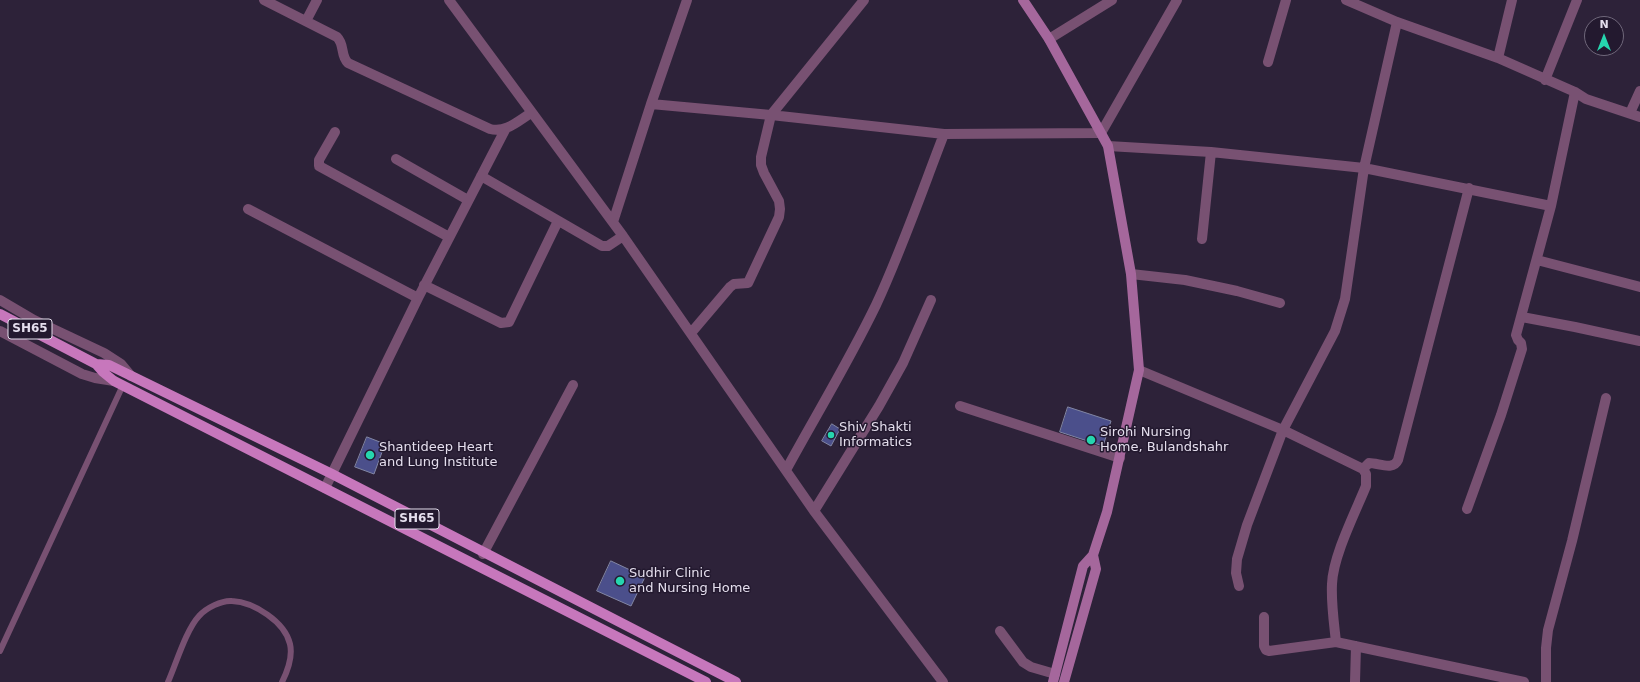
<!DOCTYPE html>
<style>
body{margin:0}
#map{position:relative;width:1640px;height:682px;overflow:hidden;background:#2d2239;font-family:"DejaVu Sans",sans-serif}
canvas{display:block}
.north{position:absolute;left:1584px;top:16px;width:40px;height:40px;box-sizing:border-box;background:#23192f;border:1px solid #70687b;border-radius:50%;rotate:0deg;font-size:11px;font-weight:700;line-height:16px;text-align:center;color:#e4deed}
.north::after{content:'';display:block;margin:auto;width:14px;height:18px;background:#26d5ae;clip-path:polygon(50% 0,100% 100%,50% 72%,0 100%)}
</style>
<div id="map">
<canvas width="1640" height="682"></canvas>
<div class="north">N</div>
</div>
<script>
const ctx = document.querySelector('canvas').getContext('2d');
ctx.lineJoin = 'round';
function fillPath(path, color) { ctx.fillStyle = color; ctx.fill(path, 'evenodd'); }
function stroke(path, color, width, dash) { ctx.strokeStyle = color; ctx.lineWidth = width; ctx.lineCap = dash ? 'butt' : 'round'; ctx.setLineDash(dash || []); ctx.stroke(path); }
function label(font, color, halo, rows, align = 'center') {
  ctx.font = font + ' "DejaVu Sans",sans-serif'; ctx.lineWidth = 3; ctx.setLineDash([]); ctx.textBaseline = 'middle'; ctx.strokeStyle = halo; ctx.fillStyle = color; for (const [text, x, y, turn = 0] of rows) {
    ctx.save(); ctx.translate(x, y); ctx.rotate((+turn || 0) * Math.PI / 180); ctx.textAlign = isNaN(turn) ? turn : align; if (halo) ctx.strokeText(text, 0, 0); ctx.fillText(text, 0, 0); ctx.restore();
  }
}
const building = new Path2D(`
 M1068 407 1111 421 1103 446 1060 432Z
 M832 424 840 429 831 446 822 441Z
 M367 437 385 444 374 474 355 467Z
 M611 561 645 577 631 606 597 591Z`);
const lane = new Path2D(`
 M0 651 123 385
 M168 682C176 664 186 630 199 616 206 608 222 600 232 601 254 602 285 622 290 644 293 657 288 670 282 682`);
const street = new Path2D(`
 M264 0 337 37C345 45 340 55 348 63L490 129C506 133 518 121 531 113
 M449 0 623 236 814 511 943 682
 M1346 0 1397 22 1498 58 1575 92 1586 99 1640 117
 M306 21 317 0
 M1049 39 1112 0
 M1498 58 1512 0
 M1268 62 1286 0
 M1545 80 1577 0
 M651 104 687 0
 M1630 113 1640 91
 M335 132 319 160V166L449 237
 M1108 146 1211 152 1364 168 1551 206
 M396 159 468 200
 M481 176 602 246H608L623 236
 M248 209 418 298
 M613 222 651 104 771 115 944 134 1101 133 1177 0
 M1202 239 1211 152
 M1537 260 1640 287
 M1131 274 1185 280 1237 291 1280 303
 M424 285 501 323 509 322 558 221
 M0 300 34 320 104 353 121 364 131 376
 M1522 317 1575 327 1640 341
 M0 331 82 374 95 378 114 381
 M691 333 730 287 734 284 748 283 779 217 780 209 779 201 764 173 761 165V157L771 115 864 0
 M1139 370 1283 430 1363 469 1366 474V486C1355 513 1333 556 1332 584 1331 603 1334 623 1336 642L1524 682
 M960 406 1120 458
 M1363 469 1369 463C1379 463 1393 471 1398 460L1469 188
 M786 470C816 415 849 361 876 305 902 249 922 191 944 134
 M325 488 418 298 505 130
 M1467 509 1501 415 1522 349 1521 343 1518 340 1516 335 1551 206 1575 92
 M814 511 879 406 903 363 931 300
 M483 554 573 385
 M1239 586 1236 573 1237 559 1247 525 1283 430 1335 331 1345 299 1364 168 1397 22
 M1264 617V646L1266 650 1269 651 1336 642
 M1000 631 1023 662 1031 667 1055 674
 M1355 682 1356 646
 M1546 682V648L1548 630 1572 541 1606 398`);
const secondary = new Path2D(`
 M1023 0 1049 39 1108 146 1131 274 1139 370 1107 512 1093 555 1083 566 1053 682
 M1064 682 1096 569 1093 555`);
const primary = new Path2D(`
 M0 314 96 364 109 365 332 474 736 682
 M96 364 103 372 114 381 706 682`);
const markers = [
 [831,435,4,"#26d5ae"],
 [1091,440,5,"#26d5ae"],
 [370,455,5,"#26d5ae"],
 [620,581,5,"#26d5ae"]
];
const shields = [
 [30,329,44],
 [417,519,44]
];
const shieldNames = [
 ["SH65",30,329],
 ["SH65",417,519]
];
const poiNames = [
 ["Shiv Shakti",839,428],
 ["Informatics",839,443],
 ["Sirohi Nursing",1100,433],
 ["Home, Bulandshahr",1100,448],
 ["Shantideep Heart",379,448],
 ["and Lung Institute",379,463],
 ["Sudhir Clinic",629,574],
 ["and Nursing Home",629,589]
];
fillPath(building, '#4b4f8b');
stroke(building, '#8286a4', 1);
stroke(lane, '#785172', 6);
stroke(street, '#785172', 10);
stroke(secondary, '#a5679c', 10);
stroke(primary, '#c777bc', 10);
for (const [x, y, r, color] of markers) { const dot = new Path2D(); dot.arc(x, y, r, 0, 2 * Math.PI); ctx.fillStyle = color; ctx.fill(dot); stroke(dot, '#23192f', 1.5); }
for (const [x, y, w] of shields) { const box = new Path2D(); box.roundRect(x - w / 2, y - 10, w, 20, 3); ctx.fillStyle = '#23192f'; ctx.fill(box); stroke(box, '#e4deed', 1); }
label('bold 12px', '#e4deed', null, shieldNames);
label('13px', '#e4deed', '#23192f', poiNames, 'left');
</script>
